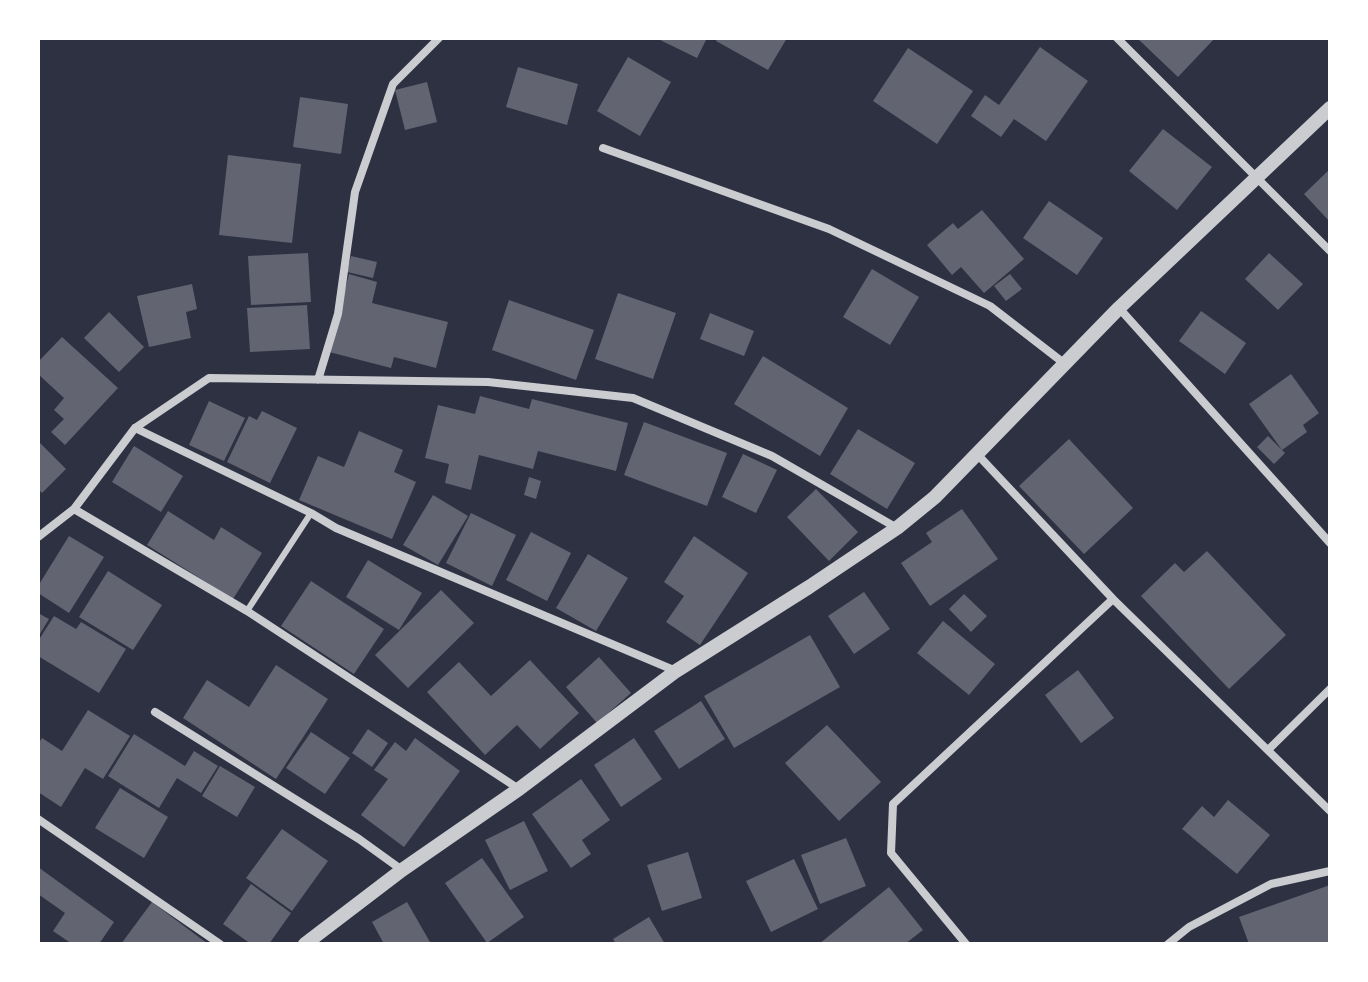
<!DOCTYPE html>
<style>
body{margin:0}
#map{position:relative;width:1368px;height:982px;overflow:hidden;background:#2d3142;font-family:Karla,sans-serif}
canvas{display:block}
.frame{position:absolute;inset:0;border:40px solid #fff;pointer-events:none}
</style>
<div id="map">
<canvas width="1368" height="982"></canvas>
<div class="frame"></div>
</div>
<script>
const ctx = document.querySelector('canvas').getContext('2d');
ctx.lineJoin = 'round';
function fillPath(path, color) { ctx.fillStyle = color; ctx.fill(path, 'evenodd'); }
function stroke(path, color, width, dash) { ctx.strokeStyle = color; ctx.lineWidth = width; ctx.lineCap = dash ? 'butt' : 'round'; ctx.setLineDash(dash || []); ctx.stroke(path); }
const building = new Path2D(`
 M656 38H707L697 58Z
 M718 38H787L768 70 716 41Z
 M1137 38H1215L1178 77Z
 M1040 47 1088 81 1046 141 1014 119 1001 137 971 116 985 95 999 105Z
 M908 48 973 91 937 144 873 101Z
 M628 57 671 82 640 136 597 111Z
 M518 67 578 84 567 125 506 107Z
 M427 82 437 122 405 130 395 90Z
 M300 97 348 104 341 154 293 147Z
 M1163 129 1212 167 1177 210 1129 171Z
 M228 155 301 164 292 243 219 235Z
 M1330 169V222L1304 194Z
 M1049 201 1103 238 1077 275 1023 238Z
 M982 210 1024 259 984 293 961 267 952 275 927 245 953 223 958 229Z
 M308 253 311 302 251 305 248 256Z
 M1269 253 1303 284 1278 310 1245 279Z
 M351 256 377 262 373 278 347 272Z
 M872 269 919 297 890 345 843 317Z
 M349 274 377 282 372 303 448 322 436 368 394 357 391 368 329 352Z
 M1010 274 1022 289 1006 301 994 286Z
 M192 284 197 309 186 312 191 338 149 347 137 296Z
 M618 293 676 313 653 379 595 359Z
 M509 300 594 330 576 380 492 350Z
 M307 305 310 349 250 352 247 308Z
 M1201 311 1246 343 1225 374 1179 341Z
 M109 312 144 347 119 372 84 338Z
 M710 313 754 331 744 356 700 339Z
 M62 337 118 388 65 445 51 432 64 419 54 410 64 398 38 374V362Z
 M763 356 848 408 820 456 734 404Z
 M1291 374 1319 413 1303 425 1307 432 1282 450 1249 404Z
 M480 396 529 409 532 399 628 423 616 471 538 451 533 469 479 455 471 490 445 483 449 464 425 458 438 405 475 414Z
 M209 401 245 418 224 461 189 445Z
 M262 411 297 428 270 483 227 462 249 416 257 420Z
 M644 422 727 453 707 506 624 475Z
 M858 429 915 463 887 509 830 474Z
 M359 431 403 450 394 472 416 482 392 539 299 500 318 456 344 467Z
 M1268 436 1285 453 1274 464 1257 447Z
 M1069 439 1133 508 1084 554 1019 486Z
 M38 441 66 469 42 493 38 489Z
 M134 446 183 476 161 512 112 482Z
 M743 454 777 470 756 513 722 497Z
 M529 477 541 481 536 499 524 495Z
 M816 489 858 532 829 561 787 517Z
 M433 495 468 516 438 565 403 545Z
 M962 509 998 559 930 606 901 563 932 542 926 533Z
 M168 511 214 540 221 527 262 553 233 599 147 545Z
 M471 513 516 535 492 586 446 563Z
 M531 532 571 553 547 601 506 580Z
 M69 536 104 557 69 613 38 593V586Z
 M694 536 748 573 700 645 666 622 684 596 664 582Z
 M1207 551 1286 635 1229 689 1141 596 1175 563 1184 572Z
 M588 554 628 578 596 631 556 608Z
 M368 560 422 593 399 630 346 597Z
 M108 571 162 605 133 650 79 617Z
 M311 581 384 629 354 674 281 626Z
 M441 590 474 623 408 688 375 655Z
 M864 592 890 629 854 654 828 616Z
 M964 594 987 616 971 632 949 609Z
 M38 613 49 619 38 637Z
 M54 616 76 629 81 622 126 649 99 693 38 656V641Z
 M943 621 995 664 969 695 917 653Z
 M810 635 840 687 734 748 704 696Z
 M599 657 631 693 597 723 566 687Z
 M530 660 579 713 540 749 517 725 485 755 427 692 459 662 491 696Z
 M276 665 328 699 276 779 183 718 207 680 249 707Z
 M1078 670 1114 718 1081 743 1045 695Z
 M701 701 725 739 679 769 654 731Z
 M88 710 130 736 103 779 85 768 61 807 38 792V744L42 738 62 751Z
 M827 725 881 782 839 821 785 763Z
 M368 729 388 743 372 767 352 753Z
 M311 732 350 758 325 794 286 768Z
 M134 734 185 766 194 751 218 766 201 793 177 778 159 808 108 776Z
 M415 738 460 771 404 847 361 815 388 779 374 770 395 742 406 751Z
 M634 738 662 779 621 807 594 765Z
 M220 766 255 787 237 817 202 796Z
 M581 779 610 820 582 840 591 854 571 868 532 814Z
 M120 788 168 817 144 858 95 828Z
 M1228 800 1270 835 1237 874 1182 829 1202 806 1214 817Z
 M524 821 548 871 510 890 485 840Z
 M282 829 328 861 292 911 246 878Z
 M846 838 866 886 820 904 801 855Z
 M688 852 702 898 662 911 647 865Z
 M482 858 524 917 487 943 445 883Z
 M794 859 818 909 771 932 746 881Z
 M38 867 114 922 99 944H72L53 931 65 913 38 894Z
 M251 884 291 913 269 944H251L223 924Z
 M1330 885V944H1249L1239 917Z
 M889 887 923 930 905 944H819Z
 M152 902 208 944H121Z
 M407 902 430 942 425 944H384L372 922Z
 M649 917 665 944H616L613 939Z`);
const service = new Path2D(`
 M247 611 311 513`);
const minor = new Path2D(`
 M1117 38 1330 251
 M603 148 829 229 990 306 1065 364
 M1119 308 1330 543
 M318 380 338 314 355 192 393 84 439 38
 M135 428 311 513 336 528 676 671
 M977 454 1113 599 1330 811
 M74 509 247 611 519 789
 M38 537 74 509 135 428 209 378 488 382 633 398 772 456 897 528
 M155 712 359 839 402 870
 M1268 750 1330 689
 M38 819 220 944
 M966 944 891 853 893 804 1113 599
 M1168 944 1189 927 1271 884 1330 871`);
const tertiary = new Path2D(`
 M305 944 402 870 519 789 676 671 809 587 897 528 935 497 1119 308 1330 108`);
fillPath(building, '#626471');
stroke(service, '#caccd0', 6);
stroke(minor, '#caccd0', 8);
stroke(tertiary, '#caccd0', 14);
</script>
